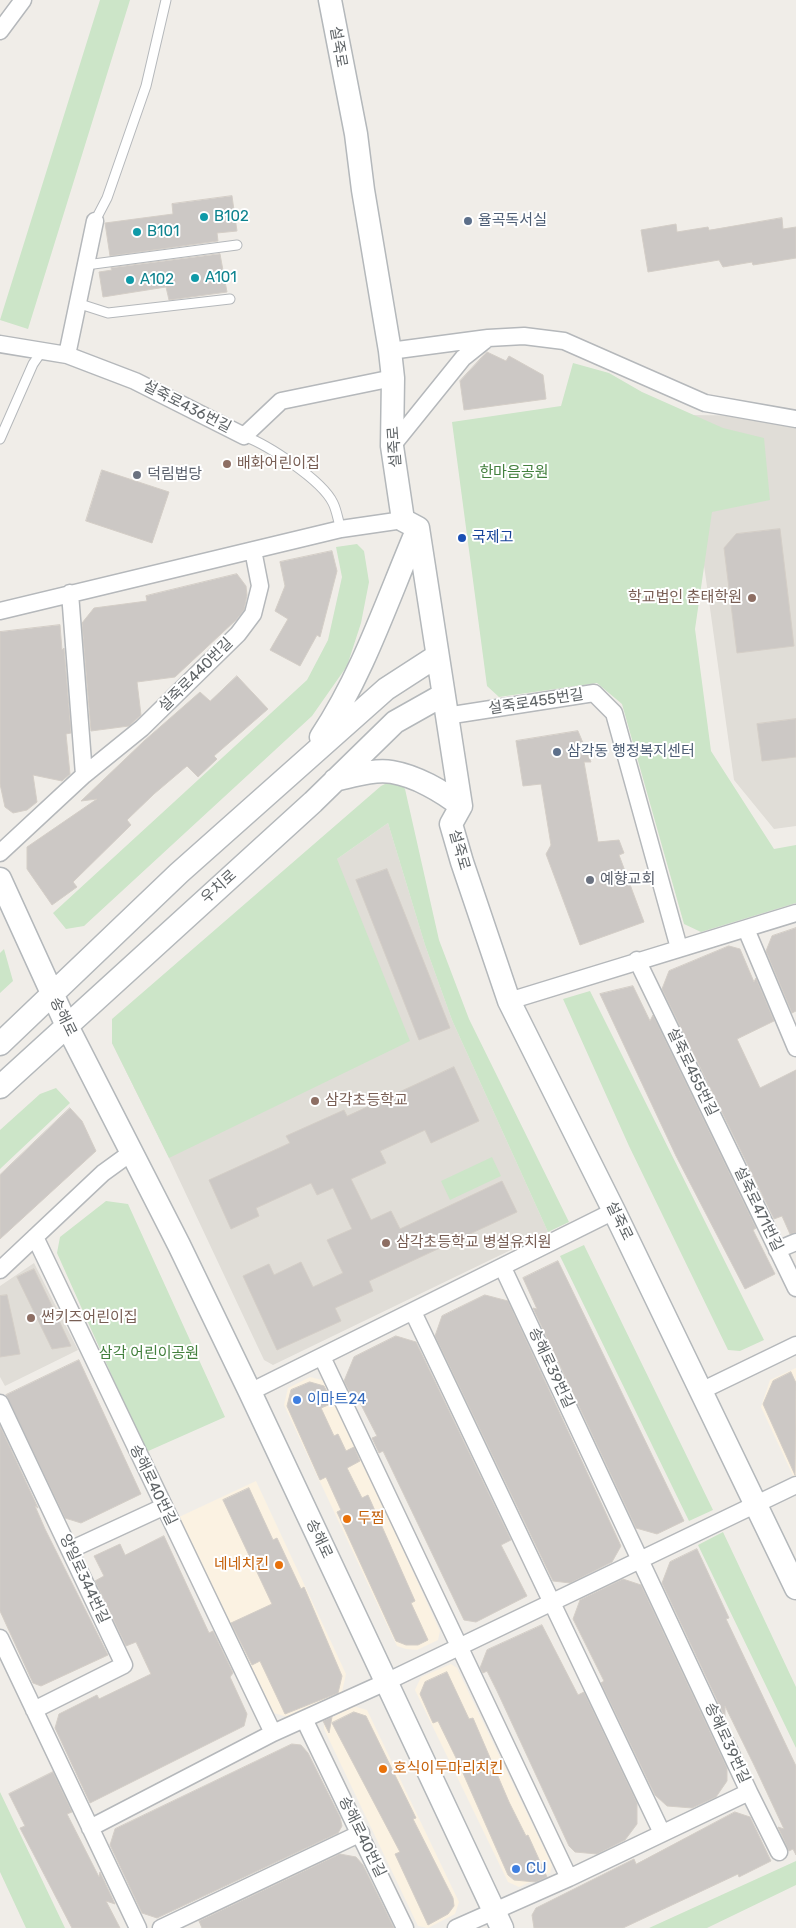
<!DOCTYPE html>
<meta charset="utf-8">
<style>
body{margin:0}
canvas{display:block;background:#f0ede8}
</style>
<canvas width="796" height="1928"></canvas>
<script>
const ctx = document.querySelector('canvas').getContext('2d');
ctx.lineJoin = 'round';
function fillPath(path, color) { ctx.fillStyle = color; ctx.fill(path, 'evenodd'); }
function stroke(path, color, width, dash) { ctx.strokeStyle = color; ctx.lineWidth = width; ctx.lineCap = dash ? 'butt' : 'round'; ctx.setLineDash(dash || []); ctx.stroke(path); }
function label(font, color, halo, rows, align = 'center') {
  ctx.font = font + ' Rubik,"Noto Sans KR",sans-serif'; ctx.lineWidth = 4; ctx.setLineDash([]); ctx.textBaseline = 'middle'; ctx.strokeStyle = halo; ctx.fillStyle = color; for (const [text, x, y, turn = 0] of rows) {
    ctx.save(); ctx.translate(x, y); ctx.rotate((+turn || 0) * Math.PI / 180); ctx.textAlign = isNaN(turn) ? turn : align; if (halo) ctx.strokeText(text, 0, 0); ctx.fillText(text, 0, 0); ctx.restore();
  }
}
const commercial = new Path2D(`
 M796 1368V1479L795 1480 761 1407 770 1380Z
 M310 1377 326 1381 440 1631 438 1640 417 1650 406 1649 397 1646 284 1405 288 1388Z
 M256 1481 346 1674 342 1692 287 1717 274 1713 179 1517Z
 M451 1664 457 1668 552 1865 550 1873 519 1887 508 1882 415 1690 421 1677Z
 M353 1706 367 1710 459 1902 455 1914 428 1928 418 1926 324 1729V1722Z`);
const education = new Path2D(`
 M683 415 796 416V826L774 829 734 780Z
 M388 823 425 945 452 1020 548 1232 273 1365 264 1360 169 1158 112 1043 337 859Z
 M34 1263 78 1350 5 1386 0 1377V1286Z`);
const green = new Path2D(`
 M100 0H130L28 329 0 320Z
 M573 363 609 373 642 392 723 428 764 438 770 500 712 512 695 629 711 751 774 849 796 845V903L701 932 684 924 622 704 597 683 499 697 487 686 452 422 561 406Z
 M357 544 364 551 369 582 361 623 347 666 312 716 84 926 66 929 53 913 307 680 328 640 342 577 336 547Z
 M399 777 405 789 439 940 469 1019 569 1222 548 1232 452 1020 425 945 388 823 337 859 410 1041 169 1158 112 1043V1019L381 786Z
 M4 949 13 981 0 993V953Z
 M590 991 764 1340 740 1351 728 1350 629 1146 563 999Z
 M56 1088 70 1103 0 1169V1130L40 1094Z
 M492 1157 501 1176 450 1200 441 1181Z
 M106 1201 128 1204 225 1417 146 1452 57 1253 60 1237Z
 M584 1245 713 1510 689 1521 560 1256Z
 M723 1532 796 1687V1748L698 1545Z
 M0 1792 65 1928H26L0 1872Z
 M796 1861V1885L707 1928H649Z`);
const building = new Path2D(`
 M232 196 237 231 217 233 218 241 110 256 105 223 173 214 172 204Z
 M782 218 783 229 796 227V258L753 265 752 262 723 267 719 260 648 272 641 230 676 224 677 232 708 227 709 230Z
 M220 254 227 292 169 300 166 287 103 297 99 272 112 270 111 268Z
 M487 352 506 361 509 356 543 375 546 399 464 410 460 381Z
 M102 470 169 492 152 543 86 521Z
 M780 529 794 646 737 653 724 548 736 534Z
 M332 551 337 571 320 637 317 635 300 666 270 650 288 619 275 611 285 586 280 562Z
 M237 574 246 586 247 595 244 610 236 620 175 677 137 682 141 715 129 726 91 731 82 623 94 608 147 601 146 596Z
 M60 625 62 650 64 648 71 733 66 734 70 774 62 781 33 775 37 802 27 810 13 813 5 807 0 784V632Z
 M237 676 268 709 214 756 217 759 198 777 187 766 154 794 127 820 131 825 73 882 77 887 52 905 27 869V847L97 799 81 801 144 741 200 692 210 701Z
 M796 719V757L762 761 757 724Z
 M578 731 591 762H584L598 842 619 840 624 853 619 855 644 922 580 945 546 854 551 845 541 784 523 786 516 741Z
 M387 869 450 1028 419 1040 356 880Z
 M796 928V1011L792 1013 766 951 772 936Z
 M729 946 740 949 754 982 756 978 774 1021 737 1039 760 1088 796 1070V1232L790 1234 782 1216 774 1219 662 989 669 971Z
 M633 986 650 1021 653 1015 756 1228 753 1230 775 1274 745 1289 676 1156 600 994Z
 M454 1067 479 1121 431 1143 425 1130 380 1151 386 1163 351 1179 371 1220 391 1211 400 1229 502 1181 517 1212 369 1281 373 1291 335 1308 341 1321 277 1350 243 1276 269 1264 274 1275 301 1262 313 1287 343 1273 327 1240 352 1229 333 1188 317 1195 311 1183 256 1208 259 1216 231 1229 209 1180 290 1143 286 1136 344 1110 347 1116Z
 M70 1108 82 1121 96 1151 0 1239V1175Z
 M558 1261 684 1521 657 1534 636 1528 533 1308 537 1309 523 1278Z
 M34 1269 53 1308 71 1346 52 1349 17 1277Z
 M7 1295 20 1354 0 1357V1296Z
 M485 1295 508 1301 621 1546 612 1562 570 1583 553 1581 435 1336 442 1316Z
 M396 1336 416 1342 511 1540 501 1545 527 1596 476 1622 464 1620 383 1451 379 1453 372 1438 377 1436 355 1393 351 1395 344 1381 354 1357Z
 M79 1360 141 1494 81 1523 65 1518 6 1395Z
 M791 1372 796 1383 795 1475 763 1404 773 1381Z
 M310 1382 324 1386 333 1403 321 1408 334 1436 338 1434 346 1451 354 1447 360 1461 347 1468 362 1498 368 1495 415 1601 411 1603 428 1640 418 1645H406L396 1641 337 1512 341 1510 326 1477 320 1480 287 1406 291 1390Z
 M0 1426 38 1508 35 1506 45 1529 108 1655 41 1686 33 1683 0 1611Z
 M249 1488 273 1540 277 1538 301 1589 304 1587 342 1676 338 1693 285 1714 260 1661 252 1665 231 1623 272 1604 223 1500Z
 M164 1536 209 1633 213 1631 233 1673 230 1677 247 1714 244 1726 90 1803 55 1728 59 1714 97 1695 99 1699 151 1674 136 1642 126 1646 95 1581 104 1576 94 1556 120 1544 125 1555Z
 M697 1549 729 1618 726 1619 796 1766V1855L793 1849 789 1851 778 1827 784 1829 755 1767 725 1706V1717L662 1583 670 1562Z
 M623 1579 641 1585 727 1768V1781L716 1797 692 1808 667 1806 655 1795 601 1683 604 1681 573 1619 580 1600Z
 M542 1625 578 1695 584 1692 637 1803V1824L625 1840 597 1854 575 1852 569 1846 497 1691 487 1671 483 1673 480 1668 487 1650Z
 M447 1672 469 1719 473 1718 509 1802 526 1836 528 1835 547 1877 536 1882 514 1880 508 1875 459 1764 438 1721 433 1723 420 1694 425 1682Z
 M354 1712 366 1716 416 1818 413 1819 453 1898 454 1906 448 1914 428 1925 395 1854 400 1852 332 1723Z
 M332 1717 329 1733 323 1721Z
 M292 1744 301 1745 308 1753 340 1817 342 1826 338 1833 157 1918 142 1913 110 1845 115 1829Z
 M53 1772 72 1812 67 1814 99 1877 100 1872 115 1904 106 1901 120 1928H72L20 1828 25 1826 9 1794Z
 M735 1812 750 1817 771 1861 739 1877 738 1874 623 1928H534L532 1915 536 1908 634 1859 636 1864Z
 M340 1854 356 1857 363 1865 394 1928H202L199 1921Z`);
const lane = new Path2D(`
 M95 221 107 198 146 86 166 0
 M86 265 237 245
 M80 304 108 313 230 299
 M244 436C268 445 322 480 333 503 337 511 338 521 341 529
 M0 439 33 364 42 351`);
const street = new Path2D(`
 M0 31 23 0
 M0 344 67 355 135 381 244 436 281 401 393 378
 M390 351 488 338 524 336 564 341 705 403 796 419
 M67 355 95 221
 M392 446 463 358 488 338
 M70 593 84 775
 M0 611 341 529 403 520
 M446 716 594 693 614 713 679 948
 M0 853 84 775 142 728 238 634 253 614 260 586 253 550
 M746 929 796 1048
 M637 960 796 1288
 M509 1001 796 913
 M35 1237 273 1733
 M777 1250 796 1242
 M0 1270 103 1173 132 1152
 M413 1312 662 1833
 M322 1357 569 1878
 M701 1391 796 1345
 M250 1392 614 1211
 M0 1403 124 1665 34 1710
 M70 1550 163 1507
 M0 1638 138 1928
 M304 1719 405 1928
 M749 1792 779 1852
 M90 1828 273 1733 386 1682 796 1485
 M161 1928 361 1833
 M456 1928 569 1878 749 1792 503 1268`);
const secondary = new Path2D(`
 M330 0 356 134 363 190 390 351 393 378 392 446 403 520 418 528 461 806 451 824 462 862 509 1001 614 1211 796 1588
 M321 737C363 674 388 598 418 528
 M335 780C353 776 374 769 392 772 416 776 442 791 461 806
 M0 879 67 1026 179 1245 250 1392 502 1928
 M0 1044 179 873 386 689 437 656
 M0 1087 313 802 395 722 443 695`);
const markers = [
 [204,217,5,"#0f9aa8"],
 [468,221,5,"#5c6f8a"],
 [137,232,5,"#0f9aa8"],
 [195,278,5,"#0f9aa8"],
 [130,280,5,"#0f9aa8"],
 [227,464,5,"#8d6e63"],
 [137,475,5,"#6b7280"],
 [462,538,5,"#1a4fb4"],
 [752,598,5,"#8d6e63"],
 [557,752,5,"#5c6f8a"],
 [590,880,5,"#6b7280"],
 [315,1101,5,"#8d6e63"],
 [386,1243,5,"#8d6e63"],
 [31,1318,5,"#8d6e63"],
 [297,1400,5,"#3f7fe0"],
 [347,1519,5,"#e8710a"],
 [279,1565,5,"#e8710a"],
 [383,1769,5,"#e8710a"],
 [516,1869,5,"#3f7fe0"]
];
const streetNames = [
 ["설죽로",338,47,80],
 ["설죽로436번길",187,407,27],
 ["설죽로",395,447,-94],
 ["설죽로440번길",196,675,-45],
 ["설죽로455번길",536,702,-9],
 ["설죽로",459,850,74],
 ["우치로",219,887,-42],
 ["송해로",63,1017,64],
 ["설죽로455번길",692,1072,64],
 ["설죽로471번길",758,1209,64],
 ["설죽로",619,1221,64],
 ["송해로39번길",551,1368,65],
 ["송해로40번길",153,1485,64],
 ["송해로",319,1539,65],
 ["양일로344번길",84,1579,65],
 ["송해로39번길",727,1743,65],
 ["송해로40번길",362,1837,64]
];
const cultureNames = [
 ["B102",214,217],
 ["B101",147,232],
 ["A101",205,278],
 ["A102",140,280]
];
const serviceNames = [
 ["율곡독서실",478,221],
 ["삼각동 행정복지센터",567,752]
];
const educationNames = [
 ["배화어린이집",237,464],
 ["학교법인 춘태학원",742,598,"right"],
 ["삼각초등학교",325,1101],
 ["삼각초등학교 병설유치원",396,1243],
 ["썬키즈어린이집",41,1318]
];
const parkNames = [
 ["한마음공원",514,473],
 ["삼각 어린이공원",149,1354]
];
const worshipNames = [
 ["덕림법당",147,475],
 ["예향교회",600,880]
];
const transitNames = [
 ["국제고",472,538]
];
const shopNames = [
 ["이마트24",307,1400],
 ["CU",526,1869]
];
const foodNames = [
 ["두찜",357,1519],
 ["네네치킨",269,1565,"right"],
 ["호식이두마리치킨",393,1769]
];
fillPath(commercial, '#fbf2e2');
fillPath(education, '#e0ddd7');
fillPath(green, '#cce5c8');
fillPath(building, '#ccc8c5');
stroke(building, '#d4cec7', 1);
stroke(lane, '#b5b8bb', 11);
stroke(street, '#b5b8bb', 19);
stroke(secondary, '#b4b8bb', 25);
stroke(lane, '#fff', 9);
stroke(street, '#fff', 16);
stroke(secondary, '#fff', 22);
for (const [x, y, r, color] of markers) { const dot = new Path2D(); dot.arc(x, y, r, 0, 2 * Math.PI); ctx.fillStyle = color; ctx.fill(dot); stroke(dot, '#fff', 2); }
label('15px', '#5f6467', '#fff', streetNames);
label('15px', '#0d838f', '#fff', cultureNames, 'left');
label('15px', '#4e5e75', '#fff', serviceNames, 'left');
label('15px', '#785e54', '#fff', educationNames, 'left');
label('15px', '#43803e', '#fff', parkNames);
label('15px', '#5b616d', '#fff', worshipNames, 'left');
label('15px', '#164399', '#fff', transitNames, 'left');
label('15px', '#366cbe', '#fff', shopNames, 'left');
label('15px', '#c56008', '#fff', foodNames, 'left');
</script>
